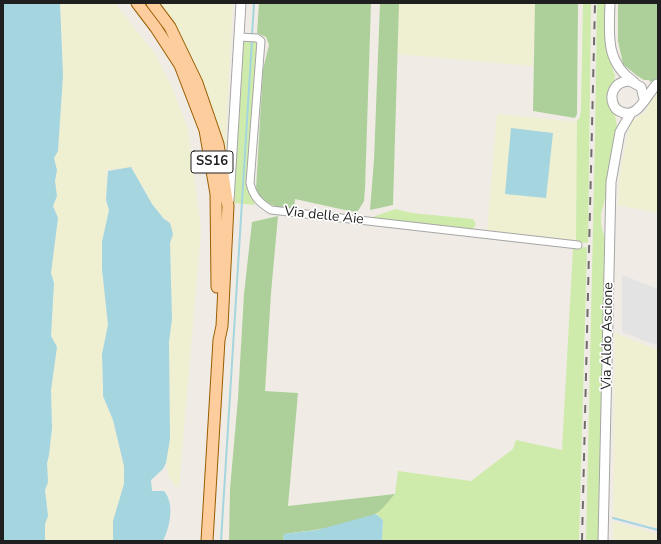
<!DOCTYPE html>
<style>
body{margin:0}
#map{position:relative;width:661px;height:544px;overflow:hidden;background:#f0ece5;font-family:"Nunito Sans",sans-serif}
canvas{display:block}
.frame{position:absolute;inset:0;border:4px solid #1f1f1f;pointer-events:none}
</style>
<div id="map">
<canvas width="661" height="544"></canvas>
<div class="frame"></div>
</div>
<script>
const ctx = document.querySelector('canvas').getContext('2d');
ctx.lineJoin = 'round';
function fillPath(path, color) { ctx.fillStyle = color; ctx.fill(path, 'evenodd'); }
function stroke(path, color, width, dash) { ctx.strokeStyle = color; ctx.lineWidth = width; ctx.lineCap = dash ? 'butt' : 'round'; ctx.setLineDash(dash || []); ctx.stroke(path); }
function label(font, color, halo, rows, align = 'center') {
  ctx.font = font + ' "Nunito Sans",sans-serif'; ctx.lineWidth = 3.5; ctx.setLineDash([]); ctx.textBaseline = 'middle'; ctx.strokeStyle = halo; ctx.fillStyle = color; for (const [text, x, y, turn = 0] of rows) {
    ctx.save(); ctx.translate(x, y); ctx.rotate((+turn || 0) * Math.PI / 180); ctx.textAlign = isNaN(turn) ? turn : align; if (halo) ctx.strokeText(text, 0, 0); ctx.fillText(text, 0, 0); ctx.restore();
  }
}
const farmland = new Path2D(`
 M60 3H115L155 54 171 85 188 129 201 230 179 488 175 486 169 477 166 463 170 439 169 342 172 319 170 243 173 234 167 220 164 219 152 204 143 186 137 180 133 168 107 169 106 200 109 210 102 242V269L108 325 102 354 103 386V396L113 420 124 467V484L113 521V541H45L44 538 45 524 48 516 45 490 48 482 47 463 49 455 52 428 51 390 57 347 51 336 54 283 51 273 58 218 53 206 57 196 55 181 57 170 54 158 58 151 63 75Z
 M158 3H233L226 130 227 165 217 123 204 84 178 33Z
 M399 3H535L533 66 397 54Z
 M658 87V213L618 205 620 172 630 122 645 112Z
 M497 114 577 122 576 242 487 232Z
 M615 333 658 350V528L613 516Z
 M613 522 658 534V541H613Z`);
const grass = new Path2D(`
 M583 3H591L588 243 576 242 577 121 580 117 581 110Z
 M597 3H606V49L615 76 611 105 615 115 617 126 607 192 601 214V223L605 241 599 541H586L595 139Z
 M247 40 257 42 258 46 250 192 255 202 254 205 234 203 243 43Z
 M395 209 412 213 473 219 476 224 473 229 468 230 370 218Z
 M587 247 579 541H382L383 520 376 514 395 494 398 471 471 481 513 449 516 440 562 450 573 248Z`);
const forest = new Path2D(`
 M259 3H371L365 189 364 201 358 211 354 212 295 199 294 209C277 207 263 206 256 189L263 69 269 45 266 37 257 33Z
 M380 3H399L393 205 370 210 374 160Z
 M535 3H578L577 114 575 118 533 111Z
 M618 3H658V79L650 82 649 80H644L636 75 623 64 618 41Z
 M278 216 271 293 265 391 298 393 288 506 395 494C389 500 383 510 375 514 356 526 307 531 284 534L283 541H229L230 489 238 398 244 294 252 222Z`);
const parking = new Path2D(`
 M622 275 658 289V346L622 332Z`);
const water = new Path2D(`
 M3 3H60L63 75 58 151 54 158 57 170 55 181 57 196 53 206 58 218 51 273 54 283 51 336 57 347 51 390 52 428 49 455 47 463 48 482 45 490 48 516 45 524V541H3Z
 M511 128 553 133 546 198 505 194Z
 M131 167 152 204 164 219 170 223 173 234 170 243 172 319 169 342 170 439 166 463 163 469 151 480 152 491H164C175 504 170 527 163 541H113V521L124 484V466L113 420 103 396V386L102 354 108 325 102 269V242L109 210 106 200 108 171Z
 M376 514 383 520 382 541H283L284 534 317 530Z`);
const stream = new Path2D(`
 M252 36 254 3
 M613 518 658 530
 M221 541 252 40`);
const minor = new Path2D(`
 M239 37 257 38 261 41 250 183C253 197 260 203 271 210L578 245`);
const tertiary = new Path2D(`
 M610 3C609 35 605 62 634 82
 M644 99 641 87 630 81C614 81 607 96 616 109 637 124 645 96 657 84
 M229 201 241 3
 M603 541 611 182 620 132 631 113`);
const primary = new Path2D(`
 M137 3 156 28 180 65 205 130 216 194 217 287
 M152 3 170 27 197 83 218 144 228 206 222 326 219 340 207 541`);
const rail = new Path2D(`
 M582 541 595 3`);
const shields = [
 [212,162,42]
];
const shieldNames = [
 ["SS16",212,162]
];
const streetNames = [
 ["Via delle Aie",324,216,6],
 ["Via Aldo Ascione",608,336,-89]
];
fillPath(farmland, '#efefd1');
fillPath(grass, '#ceebab');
fillPath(forest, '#add09a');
fillPath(parking, '#e3e3e3');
fillPath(water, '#a5d5de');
stroke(stream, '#a5d5de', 2);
stroke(minor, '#a6a6a6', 9);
stroke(tertiary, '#a6a6a6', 11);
stroke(primary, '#9a5d00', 13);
stroke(minor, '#fff', 7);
stroke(tertiary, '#fff', 9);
stroke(primary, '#fdcd9e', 11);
stroke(rail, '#6d6d6d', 2, [8, 8]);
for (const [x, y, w] of shields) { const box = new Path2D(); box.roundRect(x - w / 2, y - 11, w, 22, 3); ctx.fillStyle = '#fff'; ctx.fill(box); stroke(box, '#1f1f1f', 1); }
label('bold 13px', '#1f1f1f', null, shieldNames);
label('14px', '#1f1f1f', '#fff', streetNames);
</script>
